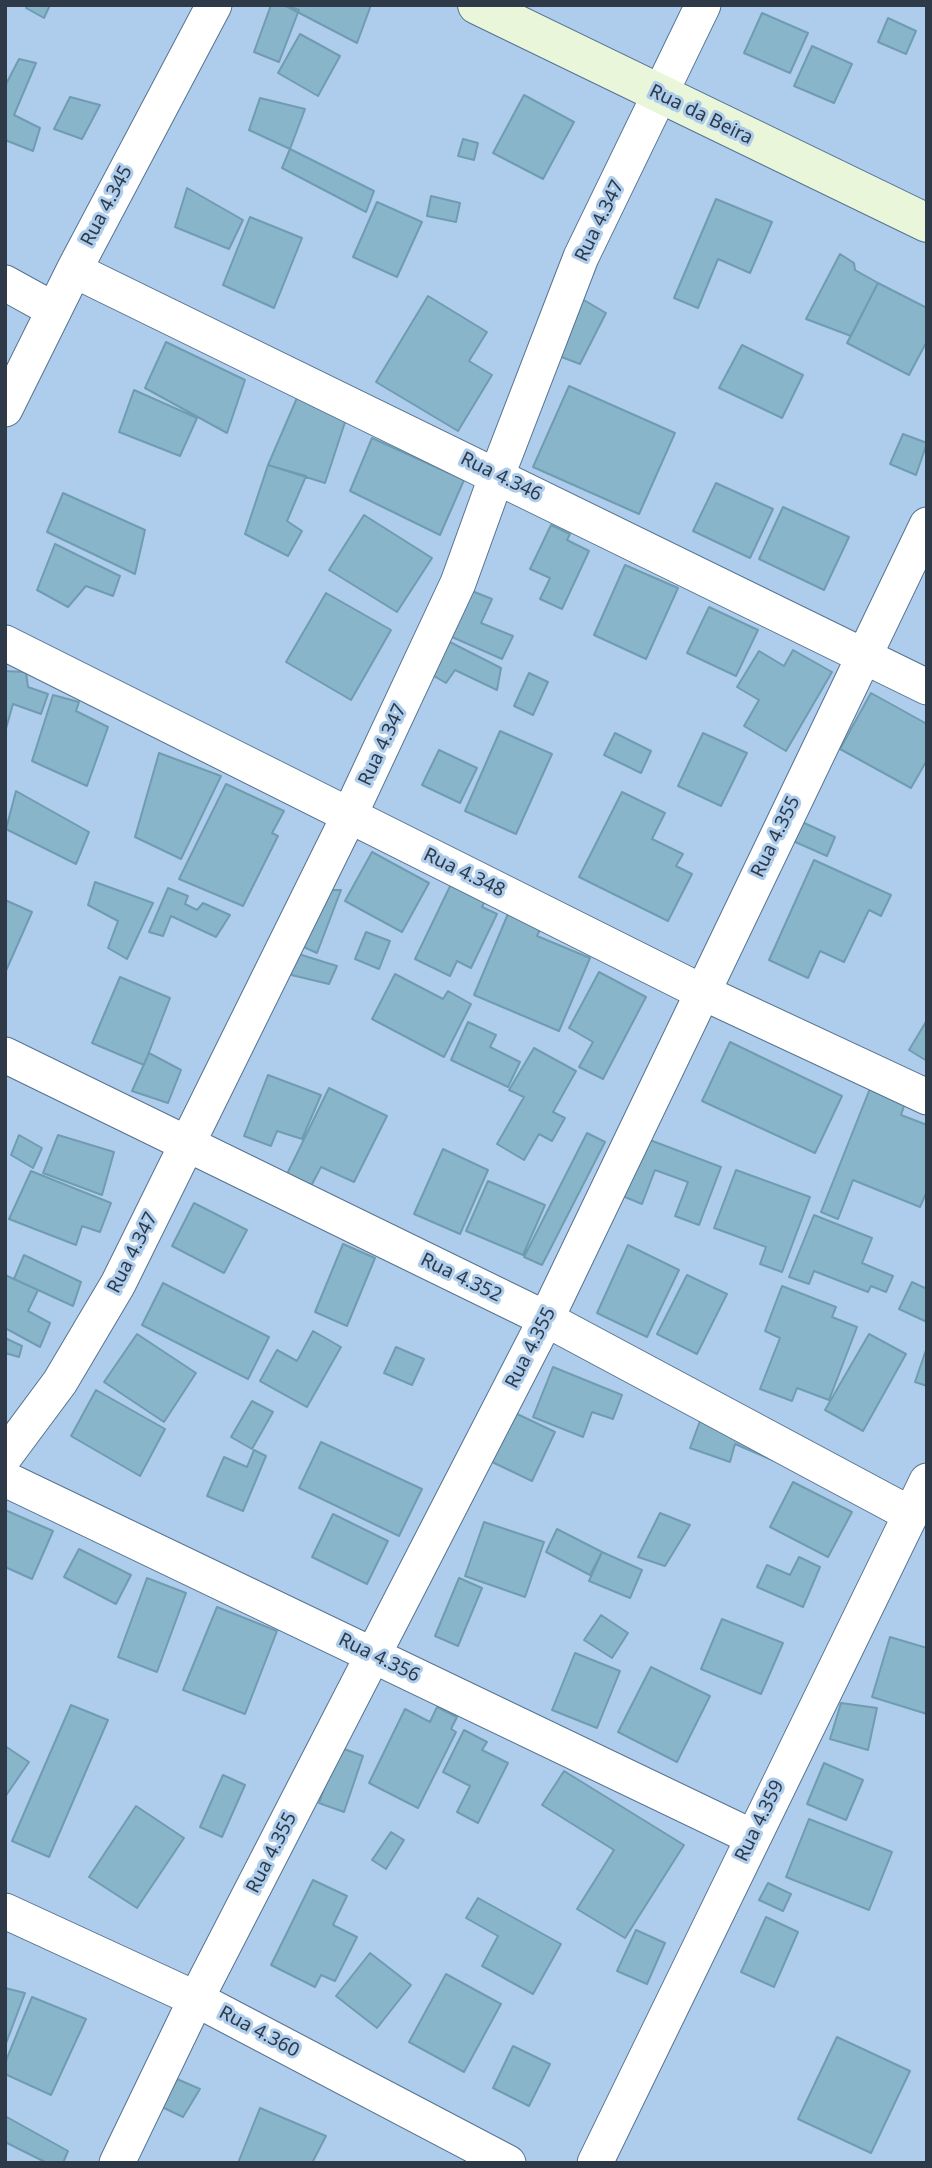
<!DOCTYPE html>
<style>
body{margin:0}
#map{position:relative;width:932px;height:2168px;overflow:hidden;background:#aecded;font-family:"Noto Sans",sans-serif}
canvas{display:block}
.frame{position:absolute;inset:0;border:7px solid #2e3a47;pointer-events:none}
</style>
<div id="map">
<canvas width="932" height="2168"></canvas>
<div class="frame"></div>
</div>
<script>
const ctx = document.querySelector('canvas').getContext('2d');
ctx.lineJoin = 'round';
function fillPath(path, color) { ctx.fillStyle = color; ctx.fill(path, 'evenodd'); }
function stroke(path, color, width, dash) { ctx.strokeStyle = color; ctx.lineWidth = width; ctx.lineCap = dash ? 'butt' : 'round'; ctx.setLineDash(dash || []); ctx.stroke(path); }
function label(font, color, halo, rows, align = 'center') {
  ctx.font = font + ' "Noto Sans",sans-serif'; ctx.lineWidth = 6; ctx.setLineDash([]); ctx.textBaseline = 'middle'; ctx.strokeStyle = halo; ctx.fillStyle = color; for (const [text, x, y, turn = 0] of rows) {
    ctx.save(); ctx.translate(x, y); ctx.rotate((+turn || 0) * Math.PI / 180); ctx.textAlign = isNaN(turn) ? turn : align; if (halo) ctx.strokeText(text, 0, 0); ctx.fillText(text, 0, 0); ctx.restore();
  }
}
const building = new Path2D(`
 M28 5H50L44 18 26 8Z
 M271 5H286L299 10 279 62 254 52Z
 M284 5H371L357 43Z
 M762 13 808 33 790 73 744 53Z
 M888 18 916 31 906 54 878 42Z
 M300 34 340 56 318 96 278 73Z
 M812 46 852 64 834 103 794 86Z
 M19 59 36 63 14 115 40 128 33 151 5 140V86Z
 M524 95 574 122 543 179 493 153Z
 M70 97 100 105 82 139 54 129Z
 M260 98 305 109 290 149 249 130Z
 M463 139 478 143 474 160 458 156Z
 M290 149 374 191 366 212 282 168Z
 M187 188 243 220 229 249 175 227Z
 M431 196 460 203 456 222 427 216Z
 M716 199 772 222 750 273 718 259 698 308 674 298Z
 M377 202 422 222 397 277 353 257Z
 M250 217 302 238 274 308 223 285Z
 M840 254 854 263 855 270 878 283 851 336 806 319Z
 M878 283 927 308V341L909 375 847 343Z
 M428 296 487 332 469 361 492 375 458 431 376 382Z
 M577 296 606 313 580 364 551 353Z
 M166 342 245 380 227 433 145 388Z
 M742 345 803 375 782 418 719 388Z
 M569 386 675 433 639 514 533 467Z
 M134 390 197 418 180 456 119 432Z
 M300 391 348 413 325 483 268 465Z
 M903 434 927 443 916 475 890 464Z
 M372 438 464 480 440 535 350 491Z
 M268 465 306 476 287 521 302 531 288 556 245 534Z
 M716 483 773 509 750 558 693 531Z
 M63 493 145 530 135 574 47 532Z
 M783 507 849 537 824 590 759 559Z
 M364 515 432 558 397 612 329 570Z
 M551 525 570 534 567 540 589 551 562 609 540 599 550 578 530 569Z
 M55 544 120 576 113 596 86 586 68 607 37 590Z
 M625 565 678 588 646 659 594 635Z
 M472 591 492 599 481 623 513 636 502 659 452 637Z
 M326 593 391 630 351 700 286 662Z
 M709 607 758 630 736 676 687 653Z
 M442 638 501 668 497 690 455 670 446 683 427 672Z
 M793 650 832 672 786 751 744 726 759 700 737 687 759 651 784 666Z
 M5 671 26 672 28 687 48 694 41 714 13 704 5 732Z
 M529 673 548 682 533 715 514 706Z
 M871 693 927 724V760L911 788 840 749Z
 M53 695 79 702 76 711 108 727 87 786 32 761Z
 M500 731 552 754 516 834 465 811Z
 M615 733 651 751 641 773 604 755Z
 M703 733 747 753 721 806 678 786Z
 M439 750 477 768 460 803 422 785Z
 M159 753 221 776 181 859 135 837Z
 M226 784 284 811 272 833 278 836 243 906 179 879Z
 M16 791 89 832 76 864 6 829Z
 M622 792 665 813 652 839 683 854 676 866 692 874 668 921 579 877Z
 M802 822 835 837 827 856 793 841Z
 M372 852 429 883 402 932 345 901Z
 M814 860 891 895 881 916 869 910 844 962 820 951 808 978 769 960Z
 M453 880 487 896 482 907 497 914 471 968 457 961 450 976 415 959Z
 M95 882 153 903 127 959 108 948 118 921 88 905Z
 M168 888 188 896 185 904 197 910 203 903 230 915 216 937 171 916 163 936 149 932Z
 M318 890H341L317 953 288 940Z
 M5 900 32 912 5 973Z
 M510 909 543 923 537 936 590 958 559 1031 474 995Z
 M366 932 390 941 379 969 355 959Z
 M292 952 337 966 329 984 283 973Z
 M599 972 646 997 603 1079 579 1067 593 1042 569 1028Z
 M395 974 443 999 448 991 471 1004 444 1057 372 1019Z
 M120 977 170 998 144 1065 92 1043Z
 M927 1020V1061L909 1050Z
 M468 1022 496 1035 490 1047 520 1062 508 1087 451 1060Z
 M730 1042 842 1096 815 1153 702 1101Z
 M534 1048 576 1071 553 1112 565 1118 552 1141 539 1134 524 1160 497 1144 524 1097 509 1090Z
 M149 1053 181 1070 168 1103 132 1091Z
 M268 1075 321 1095 302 1139 277 1131 271 1146 244 1136Z
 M871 1086 906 1100 901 1115 927 1125V1191L920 1207 853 1180 838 1219 821 1212Z
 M329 1088 387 1116 354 1182 321 1167 310 1188 286 1176Z
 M587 1133 605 1142 542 1265 524 1257Z
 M19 1135 42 1148 33 1168 11 1155Z
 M58 1135 114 1152 102 1195 43 1173Z
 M642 1137 721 1167 699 1225 675 1216 688 1182 655 1170 642 1204 620 1195Z
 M443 1149 488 1170 460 1234 414 1214Z
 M736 1170 810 1197 782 1272 760 1264 766 1247 714 1228Z
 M31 1171 111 1203 100 1232 82 1226 76 1245 9 1219Z
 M488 1181 545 1205 523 1255 466 1231Z
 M194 1203 247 1230 224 1273 172 1246Z
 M814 1215 872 1238 862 1263 893 1276 886 1292 871 1286 868 1292 814 1271 809 1284 789 1277Z
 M343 1244 375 1258 347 1326 315 1312Z
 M628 1245 679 1270 647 1337 597 1313Z
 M24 1255 81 1282 73 1306 14 1279Z
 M5 1275 38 1290 28 1311 50 1323 40 1347 5 1328Z
 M687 1275 727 1294 697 1354 657 1334Z
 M912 1282 927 1289V1322L899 1309Z
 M163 1283 269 1337 248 1379 142 1325Z
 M782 1286 836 1307 832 1317 857 1327 829 1400 797 1388 792 1401 760 1389 780 1338 765 1331Z
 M313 1331 341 1347 307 1407 260 1381 277 1350 297 1361Z
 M137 1334 196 1373 164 1422 104 1382Z
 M869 1334 906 1354 863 1431 825 1410Z
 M5 1338 22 1346 19 1357 5 1353Z
 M396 1347 424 1359 412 1385 384 1373Z
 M927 1347V1386L915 1382Z
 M553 1367 622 1395 613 1419 592 1412 583 1437 533 1417Z
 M96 1390 165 1429 140 1476 71 1436Z
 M252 1401 273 1412 252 1449 231 1437Z
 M513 1412 555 1432 532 1481 490 1461Z
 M703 1413 777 1462 735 1444 730 1462 690 1448Z
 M321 1442 422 1489 399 1536 299 1488Z
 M254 1450 266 1456 243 1511 207 1496 224 1457 247 1467Z
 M793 1482 852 1512 828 1557 770 1527Z
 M5 1510 53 1531 32 1579 5 1567Z
 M660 1513 690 1525 665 1566 638 1557Z
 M333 1514 388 1541 367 1584 312 1557Z
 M484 1522 544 1542 525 1597 465 1576Z
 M557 1529 602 1552 590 1575 546 1552Z
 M79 1549 131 1575 116 1604 64 1577Z
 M602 1552 642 1570 630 1598 589 1581Z
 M799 1557 820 1567 803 1607 757 1587 767 1565 790 1575Z
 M147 1578 186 1593 157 1672 118 1657Z
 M459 1578 482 1588 458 1646 435 1636Z
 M217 1607 277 1631 245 1714 183 1690Z
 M601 1615 628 1633 612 1658 584 1640Z
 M722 1619 783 1643 761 1694 701 1669Z
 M890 1637 927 1648V1714L872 1697Z
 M575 1653 620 1671 597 1728 552 1710Z
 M651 1667 710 1696 677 1762 618 1732Z
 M841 1703 877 1708 868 1750 830 1739Z
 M71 1705 108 1720 49 1857 12 1841Z
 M437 1707 457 1717 451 1729 456 1732 418 1808 369 1783 405 1709 430 1722Z
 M464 1730 487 1742 482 1750 508 1763 478 1823 457 1812 470 1786 443 1772Z
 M5 1746 29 1762 5 1797Z
 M339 1747 363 1756 344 1812 319 1803Z
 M824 1763 863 1780 846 1820 807 1804Z
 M564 1771 684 1845 625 1938 577 1909 614 1850 542 1805Z
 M223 1775 245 1785 222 1837 200 1827Z
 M136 1806 184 1838 137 1908 89 1877Z
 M809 1819 892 1852 869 1910 786 1877Z
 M391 1832 404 1840 386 1869 372 1860Z
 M313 1880 347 1896 333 1925 357 1937 335 1981 321 1975 315 1987 271 1965Z
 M768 1883 791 1894 783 1911 759 1900Z
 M478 1898 561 1944 533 1994 482 1966 498 1936 466 1918Z
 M766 1917 798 1932 774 1987 741 1972Z
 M636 1930 665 1943 647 1984 617 1971Z
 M370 1953 411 1985 377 2028 336 1996Z
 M446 1974 501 2004 464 2072 409 2042Z
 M5 1988 25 1993 5 2046Z
 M32 1997 86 2019 51 2095 5 2074V2063Z
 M837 2037 910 2071 871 2153 798 2119Z
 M513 2046 550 2064 529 2106 493 2088Z
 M177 2079 200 2089 183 2117 162 2107Z
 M260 2108 326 2136 312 2163H238Z
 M5 2116 68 2151 63 2163H47L5 2142Z`);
const minor = new Path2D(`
 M74 270 927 687
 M5 283 54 310
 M5 409 74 270 214 5
 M5 643 702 992 927 1097
 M5 1055 546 1319 910 1514
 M5 1456 60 1382 118 1284 349 816 458 583 497 475 581 257 703 5
 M5 1479 752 1837
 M5 1911 196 1999 508 2163
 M117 2163 196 1999 546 1319 927 525
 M595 2163 927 1481`);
const secondary = new Path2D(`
 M477 5 927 223`);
const streetNames = [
 ["Rua da Beira",701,115,26],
 ["Rua 4.345",107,206,-62],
 ["Rua 4.347",600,221,-64],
 ["Rua 4.346",501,477,26],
 ["Rua 4.347",383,745,-65],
 ["Rua 4.355",776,837,-64],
 ["Rua 4.348",464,873,26],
 ["Rua 4.347",133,1253,-63],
 ["Rua 4.352",461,1278,26],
 ["Rua 4.355",531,1348,-63],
 ["Rua 4.356",379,1658,26],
 ["Rua 4.359",760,1821,-64],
 ["Rua 4.355",272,1853,-63],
 ["Rua 4.360",259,2032,28]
];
fillPath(building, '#88b5ca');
stroke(building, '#709cb1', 2);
stroke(minor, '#567390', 37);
stroke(secondary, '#567390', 40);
stroke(minor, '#fff', 35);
stroke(secondary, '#e9f6da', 38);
label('19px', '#2e3a47', '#aecded', streetNames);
</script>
